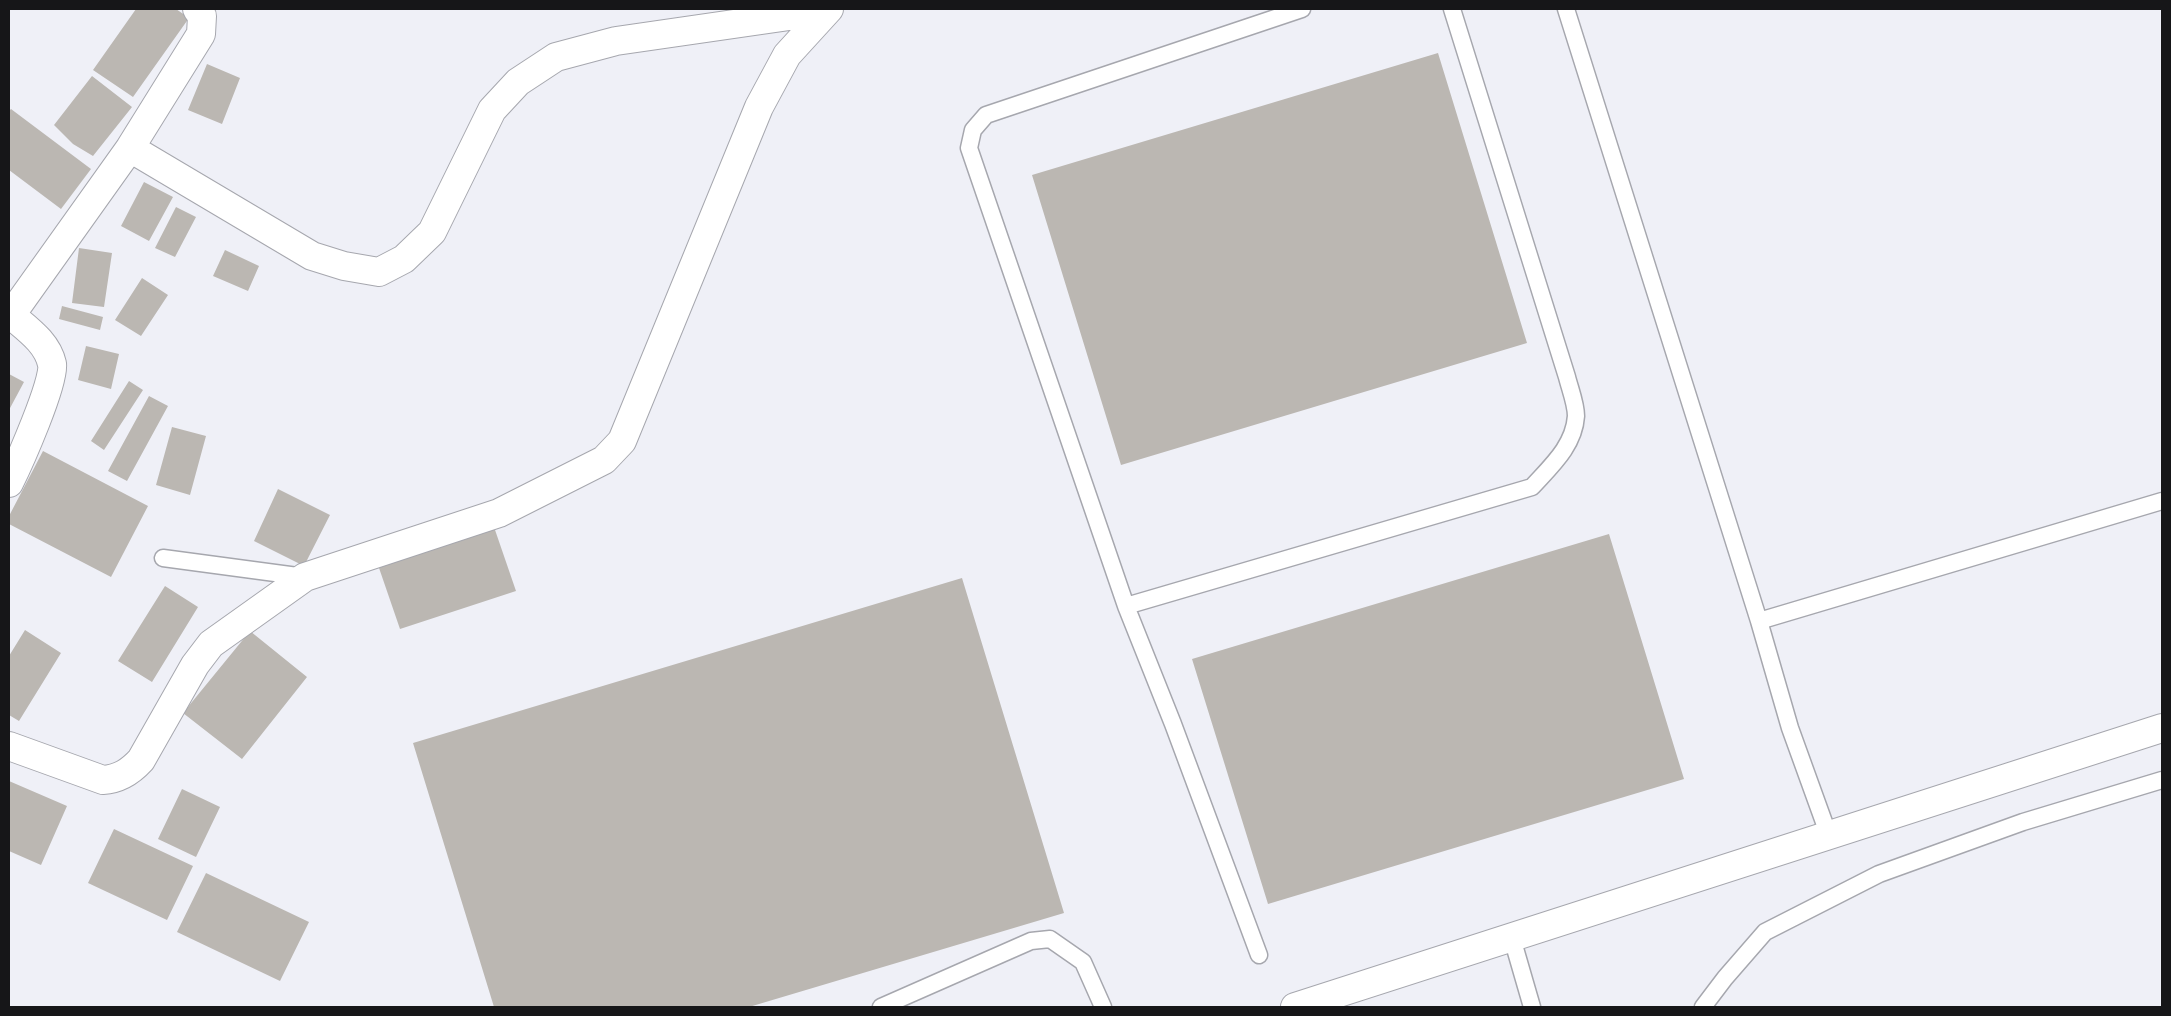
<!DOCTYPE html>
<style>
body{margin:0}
#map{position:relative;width:2171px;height:1016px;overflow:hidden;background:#eff0f7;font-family:"Crimson Pro",serif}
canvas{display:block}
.frame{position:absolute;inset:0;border:10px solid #161618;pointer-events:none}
</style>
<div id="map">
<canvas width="2171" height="1016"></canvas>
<div class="frame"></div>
</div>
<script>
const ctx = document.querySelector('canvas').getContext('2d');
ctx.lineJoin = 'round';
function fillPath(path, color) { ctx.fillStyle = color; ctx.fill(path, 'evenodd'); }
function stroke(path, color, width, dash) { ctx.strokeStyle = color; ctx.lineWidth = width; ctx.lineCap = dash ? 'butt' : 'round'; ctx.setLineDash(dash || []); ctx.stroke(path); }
const building = new Path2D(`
 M136 9H176L189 18 133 97 93 70Z
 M1438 53 1527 343 1121 465 1032 175Z
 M207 64 240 78 222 124 188 110Z
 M92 76 132 107 93 156 73 144 54 125Z
 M11 109 91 169 61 209 9 170V111Z
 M144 182 173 197 149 241 121 226Z
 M176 207 196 217 175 257 155 248Z
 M79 248 112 253 104 307 72 303Z
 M225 250 259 266 248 291 213 276Z
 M142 278 168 295 141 336 115 320Z
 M62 306 103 317 100 330 59 319Z
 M86 346 119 354 111 389 78 380Z
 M9 374 24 382 9 410Z
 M129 381 143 390 104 450 91 441Z
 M149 396 168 406 127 481 108 471Z
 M172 427 206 436 190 495 156 485Z
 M43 451 148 506 111 577 9 524V516Z
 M278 489 330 515 304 566 254 541Z
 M494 527 516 591 400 629 378 565Z
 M1609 534 1684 779 1268 904 1192 659Z
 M962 578 1064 913 749 1007H494L413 743Z
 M165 586 198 607 152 682 118 661Z
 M25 630 61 653 19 721 9 715V656Z
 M250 631 307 677 242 759 183 713Z
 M9 781 67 806 41 865 9 851Z
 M182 789 220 807 196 857 158 839Z
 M114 829 193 866 167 920 88 883Z
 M206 873 309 922 280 981 177 932Z`);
const service = new Path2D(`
 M1566 9 1759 621 1790 728 1829 836
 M163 558 305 577
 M1126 606 1532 487C1551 466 1574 446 1576 416 1576 404 1570 389 1567 377L1452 9
 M1759 621 2162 501
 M1512 938 1532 1007
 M1259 955 1173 724 1126 606 969 148 973 130 986 115 1302 9
 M881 1007 1031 941 1050 939 1083 962 1103 1007
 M1703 1007 1725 978 1765 932 1879 874 2023 822 2162 780`);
const minor = new Path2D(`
 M130 148 312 256 344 266 379 272 404 259 432 232 492 110 518 82 556 57 616 41 824 11
 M9 483C18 465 56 380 52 364 47 342 27 329 11 315L130 148 201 34 202 16 197 9
 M9 746 103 780C119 779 130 772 141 760L195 665 211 644 305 577 499 513 604 460 622 441 759 107 787 55 829 9
 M1295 1007 2162 728`);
fillPath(building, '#bbb7b2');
stroke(service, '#a6a7ae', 19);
stroke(minor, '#a6a7ae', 30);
stroke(service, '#fff', 16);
stroke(minor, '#fff', 28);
</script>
